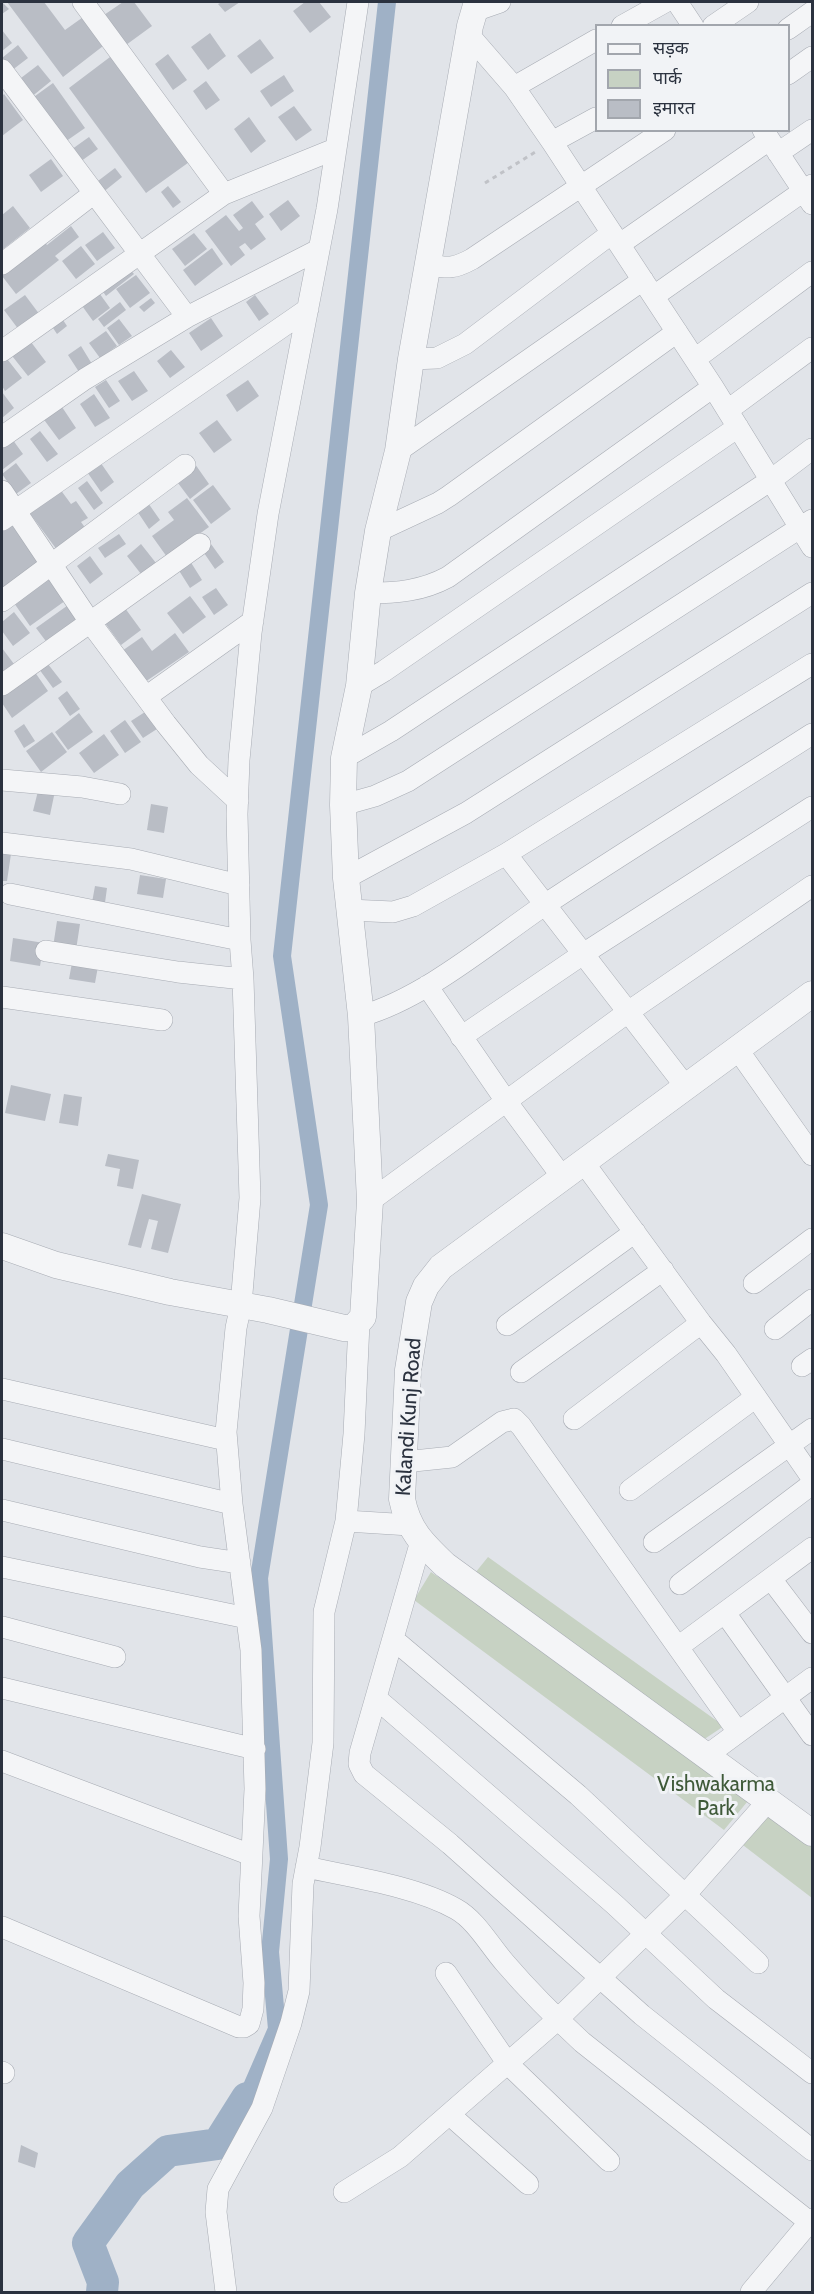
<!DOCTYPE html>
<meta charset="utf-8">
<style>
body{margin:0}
#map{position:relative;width:814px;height:2294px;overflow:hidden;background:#e1e4e9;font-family:Cabin,"Noto Sans Devanagari",sans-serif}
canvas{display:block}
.frame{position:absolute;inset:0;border:3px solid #2b323f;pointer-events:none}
.legend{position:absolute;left:595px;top:24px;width:195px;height:108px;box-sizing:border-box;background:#f1f3f6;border:2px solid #a2a6ad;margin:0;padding:8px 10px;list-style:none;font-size:18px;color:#2b323f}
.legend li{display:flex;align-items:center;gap:12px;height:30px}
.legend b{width:30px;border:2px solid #a2a6ad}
</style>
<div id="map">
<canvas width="814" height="2294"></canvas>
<div class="frame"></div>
<ul class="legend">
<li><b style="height:8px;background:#f4f5f7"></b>सड़क</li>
<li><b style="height:16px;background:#c7d2c3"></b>पार्क</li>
<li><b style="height:16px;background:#b9bdc5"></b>इमारत</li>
</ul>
</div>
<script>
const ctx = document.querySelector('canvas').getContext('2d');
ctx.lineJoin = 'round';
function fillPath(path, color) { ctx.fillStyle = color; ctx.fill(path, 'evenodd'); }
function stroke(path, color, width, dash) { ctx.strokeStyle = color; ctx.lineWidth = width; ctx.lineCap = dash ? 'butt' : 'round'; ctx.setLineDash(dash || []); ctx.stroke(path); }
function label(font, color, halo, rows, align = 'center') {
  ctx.font = font + ' Cabin,sans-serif'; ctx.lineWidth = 6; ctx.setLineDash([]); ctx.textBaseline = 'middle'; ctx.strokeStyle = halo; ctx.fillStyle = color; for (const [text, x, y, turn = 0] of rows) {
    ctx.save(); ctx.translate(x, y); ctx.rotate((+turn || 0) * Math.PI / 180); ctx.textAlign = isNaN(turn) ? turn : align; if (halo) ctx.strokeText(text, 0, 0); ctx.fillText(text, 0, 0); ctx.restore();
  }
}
const green = new Path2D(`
 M488 1557 724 1726 703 1740 471 1578Z
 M431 1572 752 1796 724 1830 414 1600Z
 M762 1803 812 1839V1898L735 1839Z`);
const canal = new Path2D(`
 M247 2098 277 2029 270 1952 279 1859 259 1578 319 1205 282 956 387 2`);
const river = new Path2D(`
 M102 2292 103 2282 88 2243 130 2185 168 2151 218 2144 247 2098`);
const building = new Path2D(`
 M2 2 9 9 2 14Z
 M7 2H44L65 30 86 15 107 43 63 77Z
 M123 2H134L152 26 126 45 104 15Z
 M222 2H240L225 12 218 4Z
 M305 2H319L331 17 310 33 293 11Z
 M2 30 12 43 2 51Z
 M210 33 226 56 208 70 191 47Z
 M260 39 274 58 251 74 237 56Z
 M18 45 28 58 11 71 2 58Z
 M114 54 192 160 146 193 69 88Z
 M168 54 187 80 173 90 155 64Z
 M38 65 51 81 30 98 17 81Z
 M284 75 294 91 271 107 260 91Z
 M206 81 220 100 206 110 193 91Z
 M53 83 85 128 62 144 31 99Z
 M4 94 23 120 2 136V96Z
 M294 106 312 130 296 141 278 117Z
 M249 117 266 141 251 153 234 129Z
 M89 137 98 149 77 164 68 152Z
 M51 159 63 176 41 192 29 175Z
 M115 168 122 177 102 193 94 184Z
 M168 186 181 202 173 208 161 192Z
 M288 200 300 216 281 231 269 214Z
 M252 201 264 217 255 224 266 239 251 250 245 243 239 247 245 255 231 266 205 231 226 215 239 231 243 228 233 215Z
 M13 206 30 228 2 250V215Z
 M71 226 79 237 55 256 59 260 16 294 2 276 22 261 41 238 47 245Z
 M103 232 115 248 97 261 85 245Z
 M194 233 207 249 185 266 172 249Z
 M81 246 95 264 76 279 62 261Z
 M212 248 223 264 195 286 183 270Z
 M127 266 134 274 106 296 99 286Z
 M136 275 150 293 130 308 116 289Z
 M97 290 110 308 93 321 80 303Z
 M25 295 40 315 19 330 4 310Z
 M255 295 269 314 259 321 246 302Z
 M151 298 155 303 144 312 139 307Z
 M120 302 126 310 104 327 98 319Z
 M59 314 67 326 57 334 49 322Z
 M211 318 223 336 201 351 189 333Z
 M119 319 132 336 119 345 107 328Z
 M106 331 117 346 100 358 89 343Z
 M28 338 46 362 28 376 9 352Z
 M81 346 92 364 79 372 68 355Z
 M171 350 185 367 170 378 157 361Z
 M4 355 22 378 5 391 2 386V357Z
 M134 371 148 391 132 401 118 381Z
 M106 380 120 401 109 408 95 387Z
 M248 380 259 396 237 412 226 395Z
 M2 392 14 408 2 418Z
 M94 394 110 418 95 427 80 404Z
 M60 404 76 428 59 440 42 417Z
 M217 420 232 440 214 453 199 433Z
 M40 431 58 454 47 462 30 439Z
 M10 436 23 454 2 470V442Z
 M98 459 114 482 101 492 85 469Z
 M16 463 31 483 16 494 2 474Z
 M195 464 209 484 190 499 175 479Z
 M87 481 103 503 94 510 78 488Z
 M57 485 71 504 76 501 88 518 81 522 89 533 60 554 26 508Z
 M213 485 231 509 211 524 193 500Z
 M187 498 209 527 167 557 152 536 174 520 168 512Z
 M146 500 160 520 149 529 135 508Z
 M8 520 42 565 2 595V524Z
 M119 534 126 544 105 558 98 548Z
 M141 544 156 563 141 574 127 556Z
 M211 544 224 562 215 569 202 550Z
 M90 556 103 574 90 584 77 566Z
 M190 561 202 580 190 588 178 569Z
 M52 575 69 598 30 626 14 603Z
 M216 588 228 605 214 615 202 597Z
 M190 596 206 617 183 634 167 613Z
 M71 603 83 619 48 644 36 628Z
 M122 604 141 630 121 645 102 619Z
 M14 612 30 633 13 646 2 631V622Z
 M175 633 189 652 142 684 119 653 142 637 152 651Z
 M2 648 14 664 2 674Z
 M44 659 62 682 53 688 36 665Z
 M32 668 48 691 12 718 2 703V691Z
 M67 691 80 709 70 716 58 698Z
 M145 712 157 729 143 738 131 721Z
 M79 713 93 732 68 750 55 732Z
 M125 720 141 742 125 753 110 731Z
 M24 724 35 741 24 748 14 731Z
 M52 732 67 752 41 772 26 751Z
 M104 734 119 755 94 773 79 753Z
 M39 787 55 791 50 815 33 811Z
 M151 804 168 807 164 833 147 830Z
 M2 853 11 854 7 881H2Z
 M140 875 166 879 163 898 137 894Z
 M95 886 107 888 104 910 91 908Z
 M57 921 80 924 76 950 53 947Z
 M13 938 44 943 40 966 10 961Z
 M73 957 99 961 95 983 69 979Z
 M11 1085 51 1094 45 1121 5 1113Z
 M64 1094 82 1097 78 1126 59 1123Z
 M108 1154 139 1160 133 1189 117 1186 120 1169 105 1166Z
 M142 1194 181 1204 168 1253 151 1249 158 1221 149 1219 141 1248 128 1245Z
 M21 2145 38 2153 35 2168 18 2162Z`);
const path = new Path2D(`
 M485 183 537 151`);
const minor = new Path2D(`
 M83 2 224 194
 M677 2 693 26
 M474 11 500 2
 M622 26 665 2
 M713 26 748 2
 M788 29 812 12
 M468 34 514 87 552 142 713 387 812 547
 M2 70 187 317
 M788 74 812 57
 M514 87 596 40
 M763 130 812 204
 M552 142 596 118
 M778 153 812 130
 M620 244 769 140
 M2 264 93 194
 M428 265C448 268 454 269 472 259L665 130
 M654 296 812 185
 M2 351 224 194 335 149
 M411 359 437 358 465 344 612 233
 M695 359 812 272
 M728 410 812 348
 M2 437 85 379 187 317 318 250
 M398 451 643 280
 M2 491 90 622 166 724 199 765 238 801
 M2 520 308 309
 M378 531 438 503 449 496 677 332
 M368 593C397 593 422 591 448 577L713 387
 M2 601 185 465
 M2 685 200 544
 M359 686 384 671 738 427
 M146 697 253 621
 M344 758 391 731 771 480 812 449
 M2 780 82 787 120 794
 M343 805 375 796 408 781 812 520
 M2 843 131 859 239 885
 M506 854 686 1087
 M346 878 466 813 812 593
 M10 894 240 940
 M349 910 393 912 413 906 506 854 812 664
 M46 951 178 972 243 979
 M427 986 506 1101 563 1178
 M2 997 162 1020
 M361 1016C423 999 489 943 543 906 632 847 723 791 812 734
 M461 1037 583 954 812 807
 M738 1050 812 1155
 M584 1163 701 1323 726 1354 812 1478
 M370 1201 628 1012 812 886
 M754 1283 812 1239
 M507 1325 635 1232
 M775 1329 812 1300
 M802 1366 812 1359
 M521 1372 663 1270
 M2 1389 226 1440
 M574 1419 701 1323
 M2 1449 232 1504
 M404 1462 452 1457 502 1422 514 1419 521 1426 738 1732
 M630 1490 756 1397
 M2 1510 200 1557 240 1563
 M346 1521 410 1525
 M421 1541 360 1753 359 1764 364 1774 450 1844 642 2015 812 2150
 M654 1542 812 1429
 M2 1567 247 1618
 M771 1579 812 1633
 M680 1584 812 1484
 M725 1613 812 1735
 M2 1627 115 1657
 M393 1639 578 1795 758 1963
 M678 1647 812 1548
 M2 1688 255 1749
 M377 1699 614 1904 716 1999 812 2073
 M706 1756 812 1678
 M2 1761 251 1855
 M306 1867C351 1877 416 1886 456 1909 476 1920 490 1946 505 1963 529 1991 555 2017 582 2042L812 2224
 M2 1927 239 2027H244L249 2024 253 2009 254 1983 249 1916 255 1789 251 1650 232 1504 226 1432 236 1328 241 1305 250 1198 243 979 240 940 237 814 239 760 251 633 268 514 327 209 358 2
 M446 1973 508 2064 609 2161
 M2 2072 4 2073
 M450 2115 528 2184
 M344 2192 400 2157 557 2020 685 1895 769 1800
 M226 2292 216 2212 218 2189 262 2108 291 2023 299 1991 303 1884 310 1847 323 1743 324 1612 346 1521 354 1434 359 1323
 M751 2292 812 2219`);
const tertiary = new Path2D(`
 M812 994 441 1267 426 1286 419 1302 408 1370 402 1499C408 1530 423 1544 445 1565L812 1833
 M2 1246 56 1265 170 1292 268 1310 344 1328H353L363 1317 370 1201 361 1016 346 878 343 805 344 758 359 686 368 593 378 531 398 451 411 359 470 26 477 2`);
const streetNames = [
 ["Kalandi Kunj Road",409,1417,-86]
];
const parkNames = [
 ["Vishwakarma",716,1785],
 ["Park",716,1809]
];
fillPath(green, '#c7d2c3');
stroke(canal, '#9fb1c6', 18);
stroke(river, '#9fb1c6', 32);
fillPath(building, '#b9bdc5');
stroke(minor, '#a7abb3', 22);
stroke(tertiary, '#a7abb3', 27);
stroke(path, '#c0c2c7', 3, [4.5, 4.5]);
stroke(minor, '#f4f5f7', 21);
stroke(tertiary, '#f4f5f7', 26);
label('21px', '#2b323f', '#f1f3f6', streetNames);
label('21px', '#3f5a39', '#f1f3f6', parkNames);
</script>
